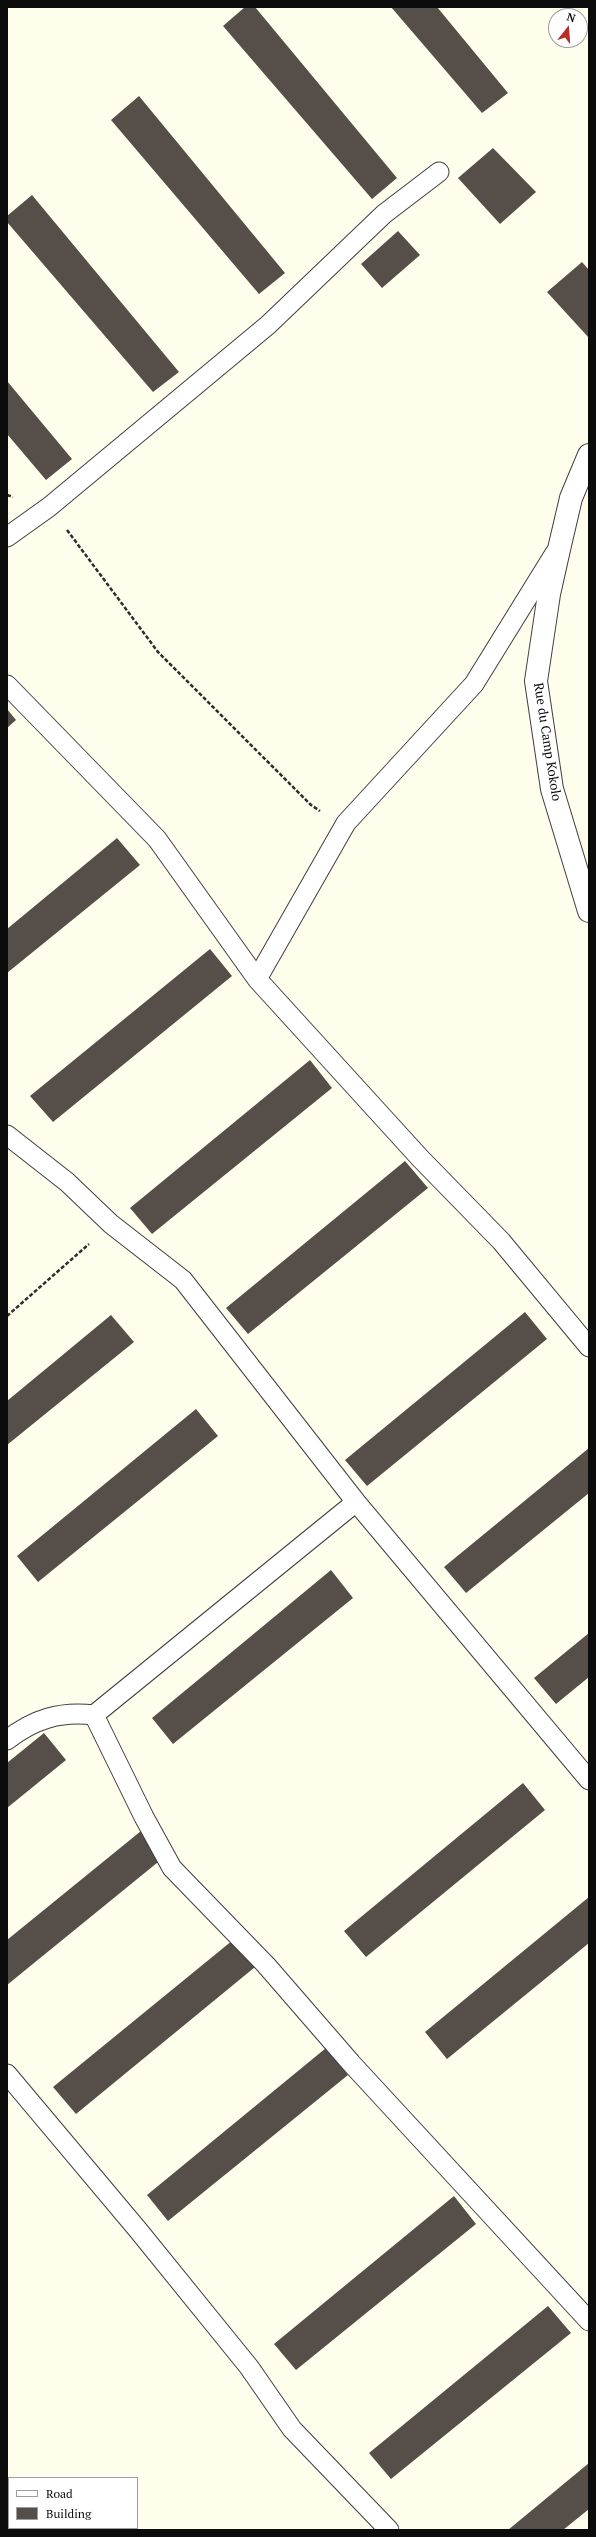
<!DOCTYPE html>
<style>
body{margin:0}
#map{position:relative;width:596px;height:2537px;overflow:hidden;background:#fffdec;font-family:"PT Serif",serif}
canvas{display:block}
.frame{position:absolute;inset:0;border:8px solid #0c0c0c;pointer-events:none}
.legend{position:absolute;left:8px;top:2477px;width:130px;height:52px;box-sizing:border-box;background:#fff;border:1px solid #9e9e9e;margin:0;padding:5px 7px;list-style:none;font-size:12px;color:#0c0c0c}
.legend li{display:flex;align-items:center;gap:8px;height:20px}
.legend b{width:20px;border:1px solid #9e9e9e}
.north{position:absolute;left:548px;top:8px;width:40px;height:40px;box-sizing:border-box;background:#fff;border:1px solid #9e9e9e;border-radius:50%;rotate:17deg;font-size:11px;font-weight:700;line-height:16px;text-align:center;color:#0c0c0c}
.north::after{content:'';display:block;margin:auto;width:14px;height:18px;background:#ba2c27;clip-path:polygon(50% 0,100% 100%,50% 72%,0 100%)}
</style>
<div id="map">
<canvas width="596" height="2537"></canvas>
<div class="frame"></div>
<ul class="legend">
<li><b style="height:5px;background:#fff"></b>Road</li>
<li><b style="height:11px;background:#554e49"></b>Building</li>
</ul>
<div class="north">N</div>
</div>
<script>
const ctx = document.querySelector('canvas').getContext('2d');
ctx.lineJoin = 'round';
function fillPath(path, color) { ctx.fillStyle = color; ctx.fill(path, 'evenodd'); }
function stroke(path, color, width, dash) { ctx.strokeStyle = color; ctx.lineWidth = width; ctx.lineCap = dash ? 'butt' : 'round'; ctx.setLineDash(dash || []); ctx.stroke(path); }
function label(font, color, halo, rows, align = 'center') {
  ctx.font = font + ' "PT Serif",serif'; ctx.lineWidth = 4; ctx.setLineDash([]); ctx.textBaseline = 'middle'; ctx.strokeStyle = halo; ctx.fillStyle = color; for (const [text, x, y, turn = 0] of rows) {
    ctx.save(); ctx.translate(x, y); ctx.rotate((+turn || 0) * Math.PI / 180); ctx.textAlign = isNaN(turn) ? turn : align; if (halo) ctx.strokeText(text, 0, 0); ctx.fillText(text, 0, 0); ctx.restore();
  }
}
const building = new Path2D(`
 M245 7H255L397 178 372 199 223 26Z
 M391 7H437L508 93 482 113Z
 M139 96 285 273 259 294 111 120Z
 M493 148 536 192 500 224 458 178Z
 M32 195 179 372 153 392 7 222V216Z
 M398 231 420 255 382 288 361 264Z
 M582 262 589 270V338L547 292Z
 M7 381 72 459 46 480 7 434Z
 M7 709 16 720 7 728Z
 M117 838 140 865 7 973V929Z
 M210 949 232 976 53 1122 30 1096Z
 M310 1060 332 1088 152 1234 130 1208Z
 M405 1161 428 1188 248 1334 226 1308Z
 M525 1312 547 1339 367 1486 345 1460Z
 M111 1315 134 1342 7 1445V1401Z
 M196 1409 218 1436 38 1582 17 1556Z
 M589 1448V1493L466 1593 444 1567Z
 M331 1570 353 1598 173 1744 152 1718Z
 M589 1633V1677L556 1704 534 1678Z
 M44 1733 66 1760 7 1808V1763Z
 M523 1783 545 1810 366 1957 344 1931Z
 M141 1831 163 1858 7 1985V1940Z
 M589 1897V1943L447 2059 425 2032Z
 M233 1940 255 1967 76 2114 53 2087Z
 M326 2048 348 2075 168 2221 147 2195Z
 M454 2196 476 2224 296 2370 274 2344Z
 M548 2306 571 2333 391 2479 369 2453Z
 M589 2463V2509L563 2530H508Z`);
const path = new Path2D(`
 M7 495 13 497
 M67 530 158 652 311 805 320 811
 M7 1316 89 1244`);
const lane = new Path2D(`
 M7 537 49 507 268 325 384 214 439 172
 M7 685 157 839 257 979 420 1158 501 1241 589 1347
 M257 979 346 823 474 684 555 553
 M7 1135 67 1182 111 1224 183 1280 356 1502 589 1780
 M94 1715 144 1817 172 1868 266 1965 351 2063 589 2321
 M7 1740C34 1719 60 1711 94 1715L356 1502
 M7 2074 138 2230 249 2367 292 2429 389 2530`);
const street = new Path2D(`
 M589 455 571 498 560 545 549 594 536 681 552 789 589 911`);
const streetNames = [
 ["Rue du Camp Kokolo",547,742,81]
];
fillPath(building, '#554e49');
stroke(lane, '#3f3f3f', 21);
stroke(street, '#3f3f3f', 24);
stroke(path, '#2e2e2e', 2.5, [4, 2]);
stroke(lane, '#fff', 19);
stroke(street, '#fff', 22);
label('13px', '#0c0c0c', '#fff', streetNames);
</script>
